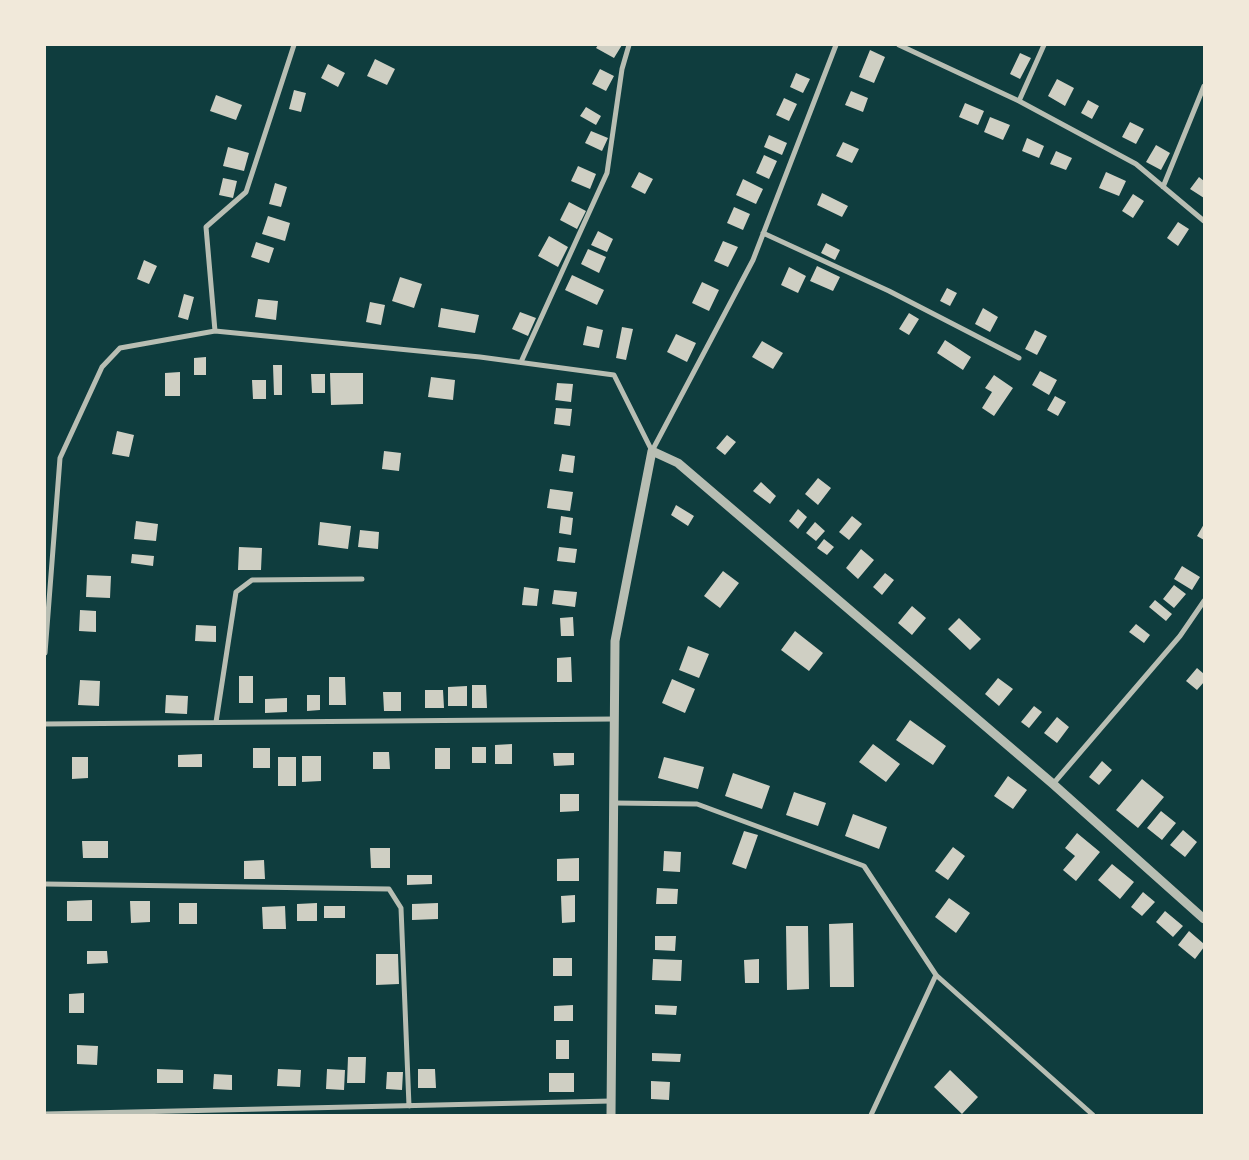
<!DOCTYPE html>
<style>
body{margin:0}
#map{position:relative;width:1249px;height:1160px;overflow:hidden;background:#0f3d3e;font-family:"Times New Roman",serif}
canvas{display:block}
.frame{position:absolute;inset:0;border:46px solid #f1e9da;pointer-events:none}
</style>
<div id="map">
<canvas width="1249" height="1160"></canvas>
<div class="frame"></div>
</div>
<script>
const ctx = document.querySelector('canvas').getContext('2d');
ctx.lineJoin = 'round';
function fillPath(path, color) { ctx.fillStyle = color; ctx.fill(path, 'evenodd'); }
function stroke(path, color, width, dash) { ctx.strokeStyle = color; ctx.lineWidth = width; ctx.lineCap = dash ? 'butt' : 'round'; ctx.setLineDash(dash || []); ctx.stroke(path); }
const building = new Path2D(`
 M598 45H622L614 58 596 48Z
 M870 50 885 57 874 83 859 77Z
 M1020 53 1031 58 1020 79 1010 74Z
 M375 59 395 69 387 85 367 76Z
 M328 64 345 73 338 87 321 78Z
 M600 69 614 76 606 91 592 84Z
 M796 73 810 79 803 93 790 87Z
 M1057 79 1074 88 1065 106 1048 96Z
 M294 90 306 93 301 112 289 109Z
 M851 91 868 98 863 112 845 105Z
 M216 95 242 105 236 120 210 111Z
 M784 98 797 104 789 121 776 115Z
 M1088 100 1099 106 1092 119 1081 113Z
 M965 103 984 111 978 125 959 117Z
 M586 107 601 116 596 125 580 116Z
 M990 117 1010 125 1003 140 984 132Z
 M1130 122 1144 129 1136 144 1122 137Z
 M591 131 608 138 602 151 585 143Z
 M769 135 787 143 782 155 764 147Z
 M1027 138 1044 146 1039 158 1022 151Z
 M843 142 859 149 852 163 836 156Z
 M1156 145 1170 153 1161 170 1146 162Z
 M228 147 249 153 244 171 223 166Z
 M1056 151 1072 158 1066 170 1050 164Z
 M764 155 777 161 769 179 756 173Z
 M578 166 596 174 590 189 571 181Z
 M639 172 653 179 645 194 631 187Z
 M1106 172 1126 181 1119 196 1099 188Z
 M1199 177 1204 181V198L1190 189Z
 M223 178 237 181 233 198 219 195Z
 M743 179 763 189 756 204 736 195Z
 M275 183 287 187 281 207 269 204Z
 M822 193 848 206 842 217 817 205Z
 M1133 194 1144 201 1133 218 1122 211Z
 M569 202 586 211 577 229 560 220Z
 M734 207 750 214 743 230 727 223Z
 M268 216 290 223 285 241 262 234Z
 M1178 222 1189 229 1178 246 1167 238Z
 M598 231 613 239 607 252 591 245Z
 M549 236 568 247 558 267 538 256Z
 M723 241 738 247 728 267 714 261Z
 M256 242 274 248 269 263 251 257Z
 M826 243 840 250 835 260 821 253Z
 M588 249 606 257 599 273 581 264Z
 M144 260 157 266 149 284 137 279Z
 M817 266 840 277 833 291 810 281Z
 M789 267 806 276 798 293 781 285Z
 M572 275 604 290 597 305 565 290Z
 M400 277 422 284 414 308 392 301Z
 M702 282 719 290 709 311 692 303Z
 M947 288 957 293 950 306 940 301Z
 M184 294 194 297 188 320 178 317Z
 M258 299 278 301 276 320 255 317Z
 M370 302 385 305 381 325 366 322Z
 M441 308 479 315 475 333 438 327Z
 M983 308 998 317 990 332 975 324Z
 M520 312 536 318 528 336 512 329Z
 M909 313 919 319 909 335 899 329Z
 M587 326 603 330 599 348 583 345Z
 M622 327 633 329 626 360 616 358Z
 M1035 330 1047 336 1037 355 1025 349Z
 M676 334 696 343 687 362 667 352Z
 M945 340 971 357 963 370 937 353Z
 M762 341 783 353 773 369 752 357Z
 M206 357V375H194V358Z
 M273 365H282V395H274Z
 M1040 371 1057 380 1049 395 1032 385Z
 M180 372V396H165V373Z
 M330 373H363V404L331 405Z
 M311 374H325V393H312Z
 M994 375 1013 388 994 416 982 408 992 392 985 388Z
 M431 377 455 380 453 400 428 397Z
 M252 380H266V399H253Z
 M557 383 573 384 571 402 555 400Z
 M1055 396 1066 402 1058 416 1047 410Z
 M556 408 572 409 570 426 554 424Z
 M117 431 134 435 129 457 112 454Z
 M727 435 736 442 725 455 716 448Z
 M384 451 401 453 399 471 382 469Z
 M562 454 575 456 573 473 559 471Z
 M818 478 831 488 818 505 805 494Z
 M761 482 776 496 770 504 753 491Z
 M550 489 573 492 570 511 547 508Z
 M676 505 694 516 688 526 671 515Z
 M798 509 807 517 798 529 789 521Z
 M561 516 573 518 571 535 559 533Z
 M852 516 862 524 849 540 839 532Z
 M136 521 158 524 156 541 134 539Z
 M320 522 351 526 348 549 318 545Z
 M815 522 825 531 816 541 806 533Z
 M1204 524V540L1197 536Z
 M360 530 379 532 378 549 358 547Z
 M824 539 834 547 827 555 817 548Z
 M239 547 262 548 261 570H238Z
 M559 547 577 549 575 563 557 561Z
 M861 549 874 560 858 579 846 568Z
 M132 554 154 556 153 566 131 563Z
 M1182 566 1200 577 1192 590 1174 579Z
 M723 571 739 583 720 608 704 596Z
 M885 573 894 580 882 595 873 587Z
 M87 575 111 576 110 598 86 597Z
 M1174 585 1186 594 1174 608 1163 599Z
 M524 587 539 589 537 606 522 605Z
 M554 590 577 592 575 607 552 604Z
 M1155 600 1172 614 1166 621 1149 607Z
 M912 606 926 618 912 635 898 623Z
 M80 610 96 611V632L79 631Z
 M573 617 574 636H561L560 618Z
 M959 618 981 639 970 650 948 629Z
 M1136 624 1150 635 1144 643 1129 632Z
 M196 625 216 626V642L195 641Z
 M795 631 823 653 809 671 781 650Z
 M688 646 709 654 699 678 679 670Z
 M571 657 572 682H557V658Z
 M1197 668 1204 674V682L1197 690 1186 681Z
 M239 676H253V703H239Z
 M329 677H345L346 705H329Z
 M998 678 1013 689 999 706 985 694Z
 M672 679 695 689 685 713 662 703Z
 M80 680 100 681 99 706 78 705Z
 M472 685H486L487 708H472Z
 M467 686V706H448V687Z
 M425 690H443L444 708H425Z
 M383 692H401V711H384Z
 M166 695 188 696 187 714 165 713Z
 M307 695H320V710L307 711Z
 M287 698V712L265 713V699Z
 M1034 706 1042 712 1029 728 1021 722Z
 M1057 717 1069 727 1057 743 1044 733Z
 M910 720 946 746 933 765 896 740Z
 M512 744V764H495V745Z
 M873 744 900 764 886 782 859 762Z
 M472 747H486V763H472Z
 M253 748H270V768H253Z
 M435 748H450V769H435Z
 M373 752H389L390 769H373Z
 M553 753H574V765L554 766Z
 M202 754V767H178V755Z
 M302 756H321V781L302 782Z
 M72 757H88V778L72 779Z
 M278 757H296V786H278Z
 M664 757 704 767 698 789 658 778Z
 M1102 761 1112 770 1099 785 1089 777Z
 M733 773 770 786 762 809 725 796Z
 M1008 776 1027 790 1013 809 994 796Z
 M1142 779 1164 797 1138 828 1116 810Z
 M794 792 826 803 818 826 786 815Z
 M560 794H579V811L560 812Z
 M1161 811 1176 823 1162 840 1147 828Z
 M853 814 887 827 879 849 845 836Z
 M1183 830 1197 842 1185 857 1170 845Z
 M744 831 758 835 746 869 732 864Z
 M1077 833 1100 852 1076 881 1063 870 1075 856 1065 848Z
 M82 841H108V858H83Z
 M953 847 965 856 948 880 935 871Z
 M370 848H390V868H371Z
 M664 851 681 852 680 872 663 871Z
 M579 858V881H557V859Z
 M264 860 265 879H244V861Z
 M1112 864 1134 882 1120 899 1098 880Z
 M407 875H432V884L407 885Z
 M657 888 678 889 677 904H656Z
 M1143 892 1155 902 1142 916 1131 907Z
 M575 895V922L562 923 561 896Z
 M949 898 970 913 956 933 935 917Z
 M92 900V921H67V901Z
 M130 901H150V922L131 923Z
 M179 903H197V924H179Z
 M317 903V921H297V904Z
 M438 903V919L412 920V904Z
 M285 906 286 929H263L262 907Z
 M324 906H345V918H324Z
 M1165 911 1183 926 1173 937 1156 922Z
 M853 923 854 987H830L829 924Z
 M786 926H808L809 989 787 990Z
 M1189 931 1204 944V947L1195 959 1178 945Z
 M655 936H676L675 951 655 950Z
 M87 951H107L108 963 87 964Z
 M376 954H398L399 984 376 985Z
 M553 958H572V976H553Z
 M653 959 682 960 681 981 652 980Z
 M759 959V983H745L744 960Z
 M84 993V1013H69V994Z
 M573 1005V1021H554V1006Z
 M655 1005 677 1006 676 1015 655 1014Z
 M556 1040H569V1059H556Z
 M77 1045 98 1046 97 1065 77 1064Z
 M652 1053 681 1054 680 1062 652 1061Z
 M348 1057H366L365 1083H347Z
 M157 1069 183 1070V1083H157Z
 M278 1069 301 1070 300 1087 277 1086Z
 M327 1069 345 1070 344 1090 326 1089Z
 M418 1069H435L436 1088H418Z
 M950 1070 978 1097 962 1114 934 1087Z
 M387 1072H403L402 1090 386 1089Z
 M549 1073H574V1092H549Z
 M214 1074 232 1075V1090L213 1089Z
 M651 1081 670 1082 669 1100 651 1099Z`);
const minor = new Path2D(`
 M899 45 1019 101 1136 164 1204 221
 M1019 101 1044 45
 M1163 187 1204 86
 M763 233 889 291 1019 358
 M215 331 206 227 246 192 294 45
 M521 362 607 173 622 69 629 45
 M652 451 753 260 836 45
 M45 653 60 458 102 367 120 348 215 331 480 357 614 375 652 451
 M216 722 236 592 252 580 362 579
 M45 724 614 719
 M1053 784 1180 636 1204 601
 M614 803 697 804 864 866 936 975 1093 1115
 M45 884 389 889 401 908 409 1106
 M45 1114 611 1101
 M871 1115 936 975`);
const tertiary = new Path2D(`
 M611 1115 615 641 652 451 678 463 1053 784 1204 919`);
fillPath(building, '#cfcfc3');
stroke(minor, '#b8beb3', 5);
stroke(tertiary, '#b8beb3', 9);
</script>
